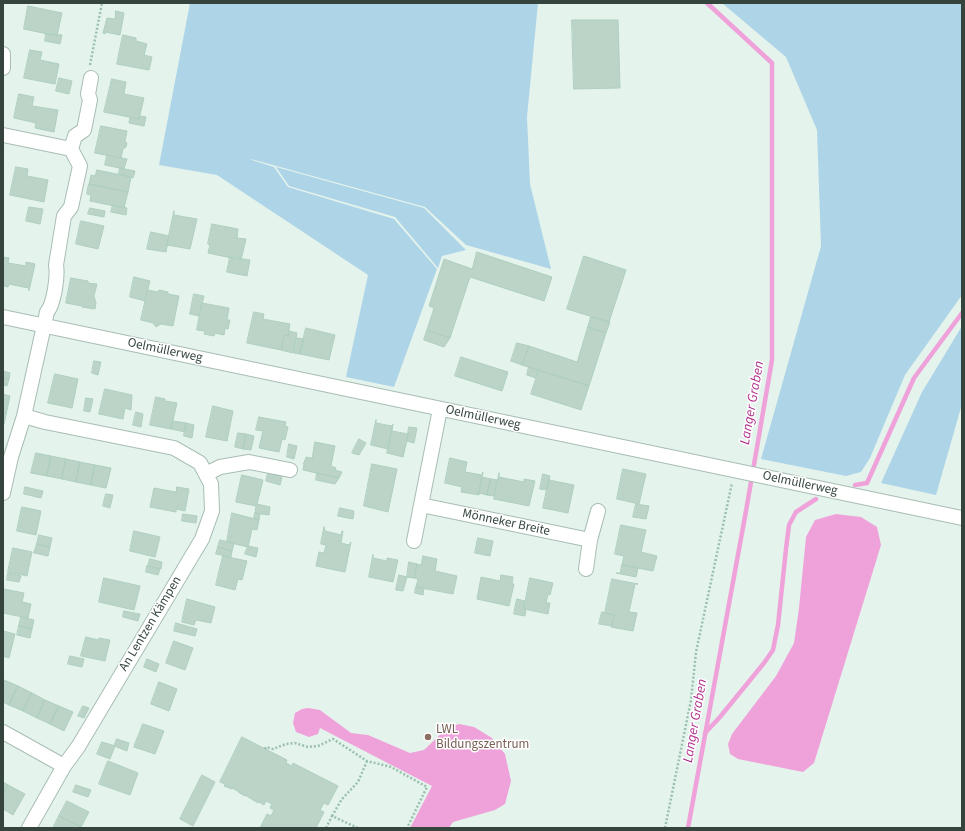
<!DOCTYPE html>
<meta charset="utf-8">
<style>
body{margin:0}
#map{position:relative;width:965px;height:831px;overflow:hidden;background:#e5f3ed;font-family:"Source Sans 3",sans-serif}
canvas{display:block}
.frame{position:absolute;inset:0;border:4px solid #35453d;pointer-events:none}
</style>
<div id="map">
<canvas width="965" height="831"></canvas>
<div class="frame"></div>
</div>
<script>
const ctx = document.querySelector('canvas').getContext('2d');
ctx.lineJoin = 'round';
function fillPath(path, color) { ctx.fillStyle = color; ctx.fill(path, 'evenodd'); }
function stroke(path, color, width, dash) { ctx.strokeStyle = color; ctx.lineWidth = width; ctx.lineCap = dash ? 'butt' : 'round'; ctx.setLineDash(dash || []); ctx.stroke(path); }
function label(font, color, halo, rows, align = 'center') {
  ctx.font = font + ' "Source Sans 3",sans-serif'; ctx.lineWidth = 3; ctx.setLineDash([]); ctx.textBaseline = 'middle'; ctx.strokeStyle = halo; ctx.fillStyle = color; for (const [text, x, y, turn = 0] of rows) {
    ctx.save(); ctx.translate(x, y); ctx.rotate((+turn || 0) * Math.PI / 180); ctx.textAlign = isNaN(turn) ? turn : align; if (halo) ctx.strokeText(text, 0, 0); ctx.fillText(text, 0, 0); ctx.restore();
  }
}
const green = new Path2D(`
 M190 3H470L474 4 482 3H538L527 117 530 184 551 269 466 245 425 207 251 159 252 160 274 167 288 187 394 219 437 269 394 387 346 377 368 275 217 175 159 165Z
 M722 3H962V295L905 375 870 458 861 472 846 476 761 459 821 246 817 130 786 57Z
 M276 167 424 208 466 250 442 256 438 268 395 217 289 186Z
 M962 326V404L936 495 881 483 922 392Z`);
const water = new Path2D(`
 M836 514 861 517 877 527 881 545 814 763 803 772 738 759 730 754 728 744 732 734 776 676 794 643 799 608 806 537 815 520Z
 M308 708 320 710 351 733 368 735 410 753 424 750 447 728 459 724 474 727 492 738 505 754 511 781 505 804 495 810 453 822 449 828H410L432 786 320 728 318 734 309 737 296 732 293 723 295 713 302 709Z`);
const stream = new Path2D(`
 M855 485 867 483 914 378 962 313
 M705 733 720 717 764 663 773 650 778 625 786 549 789 525 796 512 816 499
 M688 828 746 511 772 360V63L707 3`);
const building = new Path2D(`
 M28 6 62 13 57 36 24 29Z
 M116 11 124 13 120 35 105 32V34L103 33 107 18 115 19Z
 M572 20H618L620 88 574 89Z
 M46 34 62 35 60 44 45 41Z
 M123 35 136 38V41L147 44 144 55 152 57 149 70 117 64Z
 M30 50 42 52 40 60 59 64 55 84 24 78Z
 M59 78 72 81 69 94 56 91Z
 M112 79 126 82 124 94 144 98 139 119 104 112Z
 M19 94 34 97 32 106 58 110 54 132 35 128 36 123 14 118Z
 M140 116 146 117 144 126 129 123 130 117 139 119Z
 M101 126 127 131 125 141 127 143 126 147 123 149 121 158 95 153Z
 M107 155 127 159 124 169 105 165Z
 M16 167 28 169 27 176 48 180 44 202 10 195Z
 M120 168 135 171 133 178 119 174Z
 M97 170 131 177 128 192 89 184 91 175 95 176Z
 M89 184 128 192 124 208 90 201 91 195 87 194Z
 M113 205 127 208 126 215 111 212Z
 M29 207 43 209 40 224 26 221Z
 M90 208 105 211 104 217 88 214Z
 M174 211V215L197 219 190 249 167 245Z
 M81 221 104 226 98 249 76 244Z
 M212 224 238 229 237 238 246 239 241 260 208 253 210 245 208 244Z
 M151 232 169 236 166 252 147 249Z
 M477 252 552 277 544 301 470 277 450 338 427 330 434 308 429 306 444 259 472 269Z
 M584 256 626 270 609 322 567 309Z
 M3 257 9 258 8 263 26 266V262L35 264 29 291V288L23 287 9 284 8 287 3 286Z
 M230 257 250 260 247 276 227 272Z
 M134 277 150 281 145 301 130 297Z
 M71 278 88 281V283L97 284 94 296 96 303 95 309 82 307V306L66 303Z
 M148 290 158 292 159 290 168 292V294L179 296 173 326 161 324 156 327 153 323 141 320Z
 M194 294 204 296 199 316 190 314Z
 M202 303 229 308 227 320H230L228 329 225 328 224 335 215 333 214 336 204 334 205 331 197 330Z
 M254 312 264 314 263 319 290 324 288 336 284 335 281 350 247 343Z
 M591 317 610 322 606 333 588 327Z
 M588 327 606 333 589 386 522 365 529 346 577 362Z
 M306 328 335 335 329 360 300 354Z
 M427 330 450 338 444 347 424 340Z
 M289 331 297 333 293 353 281 350 284 335 288 336Z
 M297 338 304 339 300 354 294 353Z
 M517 343 529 346 522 365 511 361Z
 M461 357 508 372 502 391 455 376Z
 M94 361 101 362 98 375 92 373Z
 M529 367 539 370 536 378 527 375Z
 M539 370 589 386 581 410 531 394Z
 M3 371 10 373 9 379 3 378Z
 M55 374 78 379 72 408 48 403Z
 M3 378 9 379 7 386 3 385Z
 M105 389 132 395 131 410 125 408 123 419 99 414Z
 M3 394 10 396 4 424H3Z
 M156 397 165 399V401L177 403 171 429 150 425Z
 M86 398 93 399 90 412 84 411Z
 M213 406 233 411 227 441 206 437Z
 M136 412 143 414 141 427 133 425Z
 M259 417 286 422 285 426 288 427 285 440 282 439 279 452 259 448 263 431 256 430Z
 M376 420V423L392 426 393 424 388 449 371 445Z
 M173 421 186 423 185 432 171 429Z
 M186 423 194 425 192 438 184 436Z
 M409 427 417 428 414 443 407 441Z
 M392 428V431L408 434 409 432 403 457 387 453Z
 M238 433 246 434 243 449 235 447Z
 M246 434 254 436 251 450 243 449Z
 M359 439 366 443 359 455 352 453Z
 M315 442 335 446 331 466 336 468 335 470 342 472 339 478 303 470 304 464 303 463H304L306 457 312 458Z
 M289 444 297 446 294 459 287 457Z
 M36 453 51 456 47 476 31 473Z
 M51 456 66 459 62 479 47 476Z
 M450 458 467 462 465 472 482 475 483 472 479 495 461 492 462 487 445 483Z
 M66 459 80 462 76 482 62 479Z
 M80 462 95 465 91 485 76 482Z
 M372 464 397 469 388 512 364 506Z
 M95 465 111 468 106 488 91 485Z
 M623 469 646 474 639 504 617 499Z
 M268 473 282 477 280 485 266 481Z
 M317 473 339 478 335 484 316 480Z
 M499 473V477L524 482V479L535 481 529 506 494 499Z
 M543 474 550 476 547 490 540 489Z
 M242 475 263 480 257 504 270 507 269 515 255 513 256 506 236 502Z
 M482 477 491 479 487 495 479 493Z
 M491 479 497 480 494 496 487 495Z
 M549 480 574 485 568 513 543 508Z
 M25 487 43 491 41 498 24 494Z
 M177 487 189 489 185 511 176 509V512L150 507 154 488 176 492Z
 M106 494 113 495 110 508 103 506Z
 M636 504 649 506 646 519 633 517Z
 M22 507 41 511 36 535 17 531Z
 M340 508 354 511 353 519 338 516Z
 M232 513 259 520 257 530 252 529 248 547 227 542Z
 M255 513 260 514 259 520 254 518Z
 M183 514 197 516 196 523 182 521Z
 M621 525 646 530 641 552 657 556 653 571 622 565 624 556 615 554Z
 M324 527 325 531 341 535 342 531H343L341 543 349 545 351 542 345 572 316 566 319 552 324 553 326 545 321 544Z
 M134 531 160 537 155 557 130 551Z
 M39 535 52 538 50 547 37 544Z
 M478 538 493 541 490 556 475 553Z
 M220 540 234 543 232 551 218 547Z
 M37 544 50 547 48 556 34 553Z
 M248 546 258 548 256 557 245 554Z
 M218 547 232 551 231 557 216 554Z
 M13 548 32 552 27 576 8 572Z
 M373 555V558L387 561V558L398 560 393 582 369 577Z
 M223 556 247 561 242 580 238 579 235 590 216 585Z
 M423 556 437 559 435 571 457 576 453 594 416 587 418 579 414 578 417 564 421 565Z
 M150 559 162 562 161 569 148 566Z
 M409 562 417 564 414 578 407 577Z
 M622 565 638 568 636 577 616 573H620Z
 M147 566 160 569 158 575 146 572Z
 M8 573 21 576 19 582 7 580Z
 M399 575 407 577 403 591 396 590Z
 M501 575 513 577 512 584H514L509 606 477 599 481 577 500 581Z
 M104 578 140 586 134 610 99 602Z
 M530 578 553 583 550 595 548 594 546 603H550L548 614 524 609Z
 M612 579 638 584H635L629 612 637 613 633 631 611 627 614 615 605 613Z
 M416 587 424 588 423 595 415 593Z
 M4 589 24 593 22 602 31 604 28 618 3 613Z
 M187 599 215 607 211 623 196 620 194 625 182 622Z
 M517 599 525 601 524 609H526L525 616 514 614Z
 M124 611 140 614 138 621 123 617Z
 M602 612 614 615 612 626 599 624Z
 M21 617 34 620 32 629 19 626Z
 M176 623 197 629 195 636 174 631Z
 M19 626 32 629 30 638 17 635Z
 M3 631 15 634 9 658 3 656Z
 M86 637 98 640 99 638 110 640 105 661 81 656Z
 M174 641 193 648 185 670 166 663Z
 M70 656 84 659 82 667 68 664Z
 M147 659 159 664 156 672 144 667Z
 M4 680 18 686 9 705 3 702Z
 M159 682 177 689 169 711 151 704Z
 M18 686 32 693 23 711 9 705Z
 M32 693 45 700 37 718 23 711Z
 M45 700 59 706 50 724 37 718Z
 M59 706 73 712 64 731 50 724Z
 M83 706 89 708 84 718 78 716Z
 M143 724 164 731 155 754 134 747Z
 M242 737 287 760 286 763 292 766 293 763 338 786 328 805 324 803 320 810 324 812 316 828H260L267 814 271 816 274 810 270 808 272 804 266 801 264 805 259 802 258 803 245 795V796L238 792V791L232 788V789L224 786 225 784 220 782Z
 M117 739 129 743 127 751 114 746Z
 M102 742 115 746 110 759 97 754Z
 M108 761 138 773 130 795 99 784Z
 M202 775 215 782 193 826 180 819Z
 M3 782 8 785 3 794Z
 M8 785 25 794 13 815 3 809V794Z
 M76 785 91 790 88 797 73 792Z
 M67 801 89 812 81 827 59 816Z
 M59 816 81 827 80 828H53Z`);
const path = new Path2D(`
 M90 65 102 3
 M265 749 266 747 273 749 286 744 295 743 308 747 318 746 333 739 367 761 391 767 427 787 407 828
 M332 816 342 799 358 782 367 761
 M326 828 332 816 358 828
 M665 828 691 700 696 652 732 483`);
const minor = new Path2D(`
 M3 54V68
 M3 135 71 149 80 166 71 207 64 216 56 265C58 276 54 304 47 312L24 416 11 457 3 493
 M71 149 75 136 84 130 90 100 88 94 91 78
 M3 317 962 518
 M440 409 421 505 590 540 598 511
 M24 416 45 422 174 448 200 463 211 484 212 511 202 539 78 747 64 766 29 828
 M206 474 220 467 249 462 290 470
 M414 541 421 505
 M586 569 590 540
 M3 732 64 766`);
const markers = [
 [428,737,4,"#8d6e63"]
];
const streetNames = [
 ["Oelmüllerweg",165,351,12],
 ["Oelmüllerweg",483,418,12],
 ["Oelmüllerweg",800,484,12],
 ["Mönneker Breite",506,523,12],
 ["An Lentzen Kämpen",151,624,-59]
];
const educationNames = [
 ["LWL",436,730],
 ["Bildungszentrum",436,745]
];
const waterNames = [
 ["Langer Graben",753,403,-80],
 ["Langer Graben",696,721,-80]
];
fillPath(green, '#aed5e7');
fillPath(water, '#efa2da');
stroke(stream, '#efa2da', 4.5);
fillPath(building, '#bbd4c7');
stroke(building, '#aecfbe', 1);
stroke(minor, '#a8beb3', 16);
stroke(path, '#99c0ad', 2.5, [2, 2]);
stroke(minor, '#fff', 14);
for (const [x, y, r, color] of markers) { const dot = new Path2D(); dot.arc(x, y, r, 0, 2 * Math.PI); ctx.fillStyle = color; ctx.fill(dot); stroke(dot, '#fff', 1.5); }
label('13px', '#35453d', '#fff', streetNames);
label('13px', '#785e54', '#fff', educationNames, 'left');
label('italic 14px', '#b02f8b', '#fff', waterNames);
</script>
